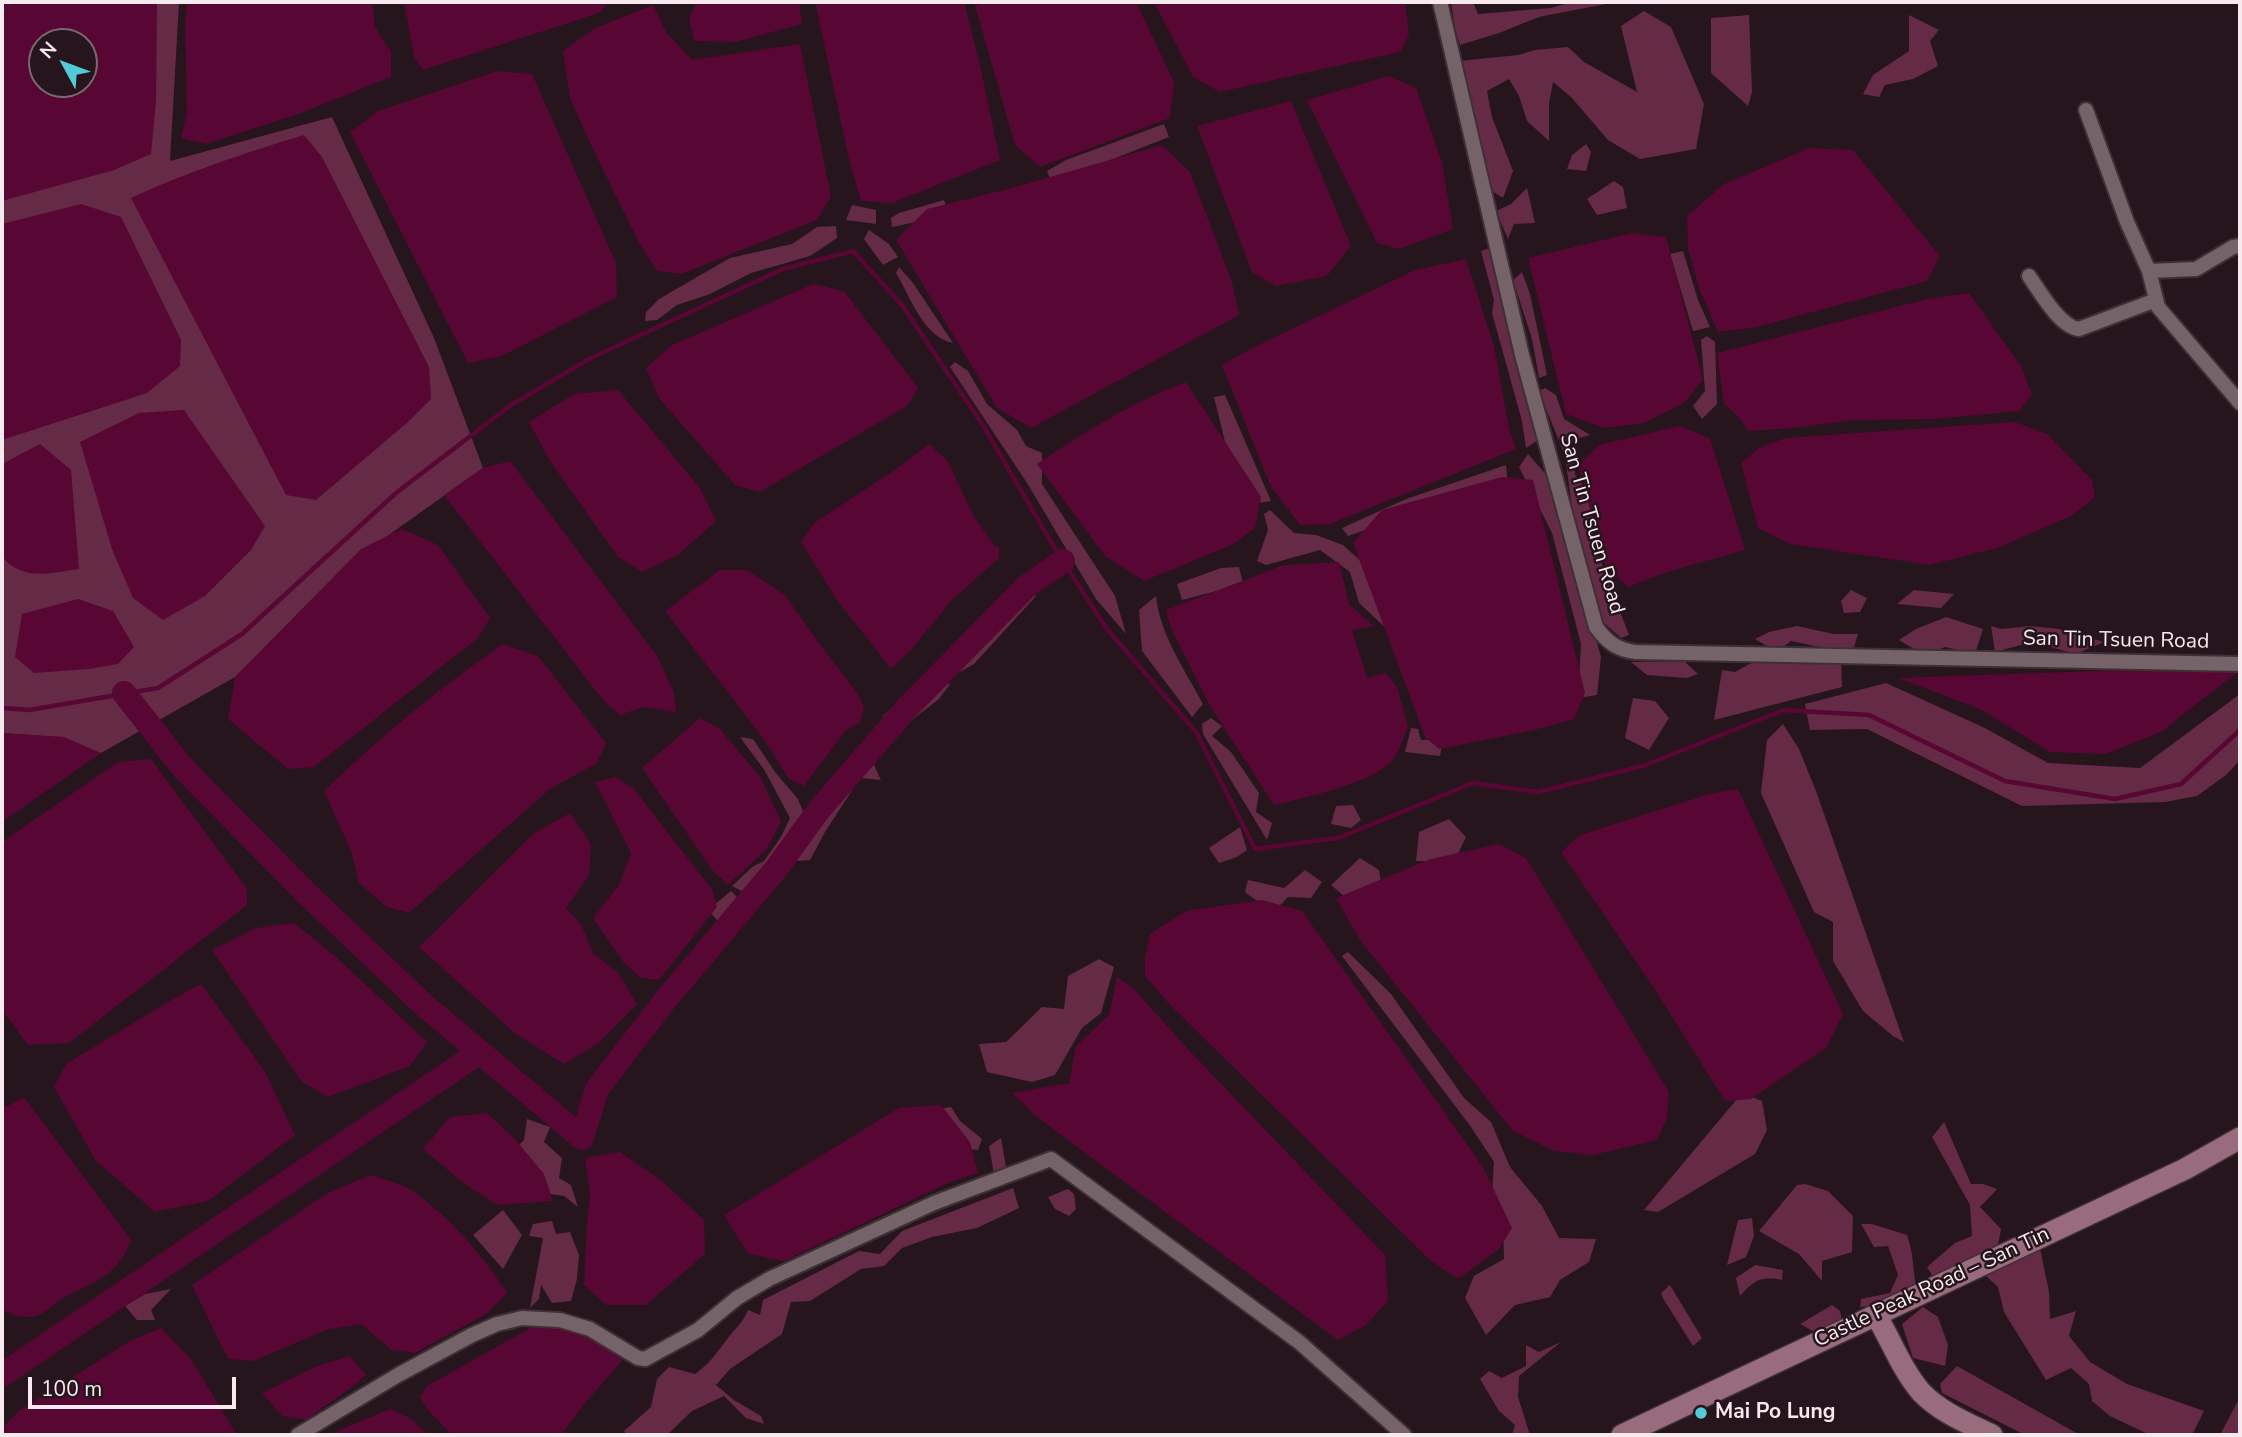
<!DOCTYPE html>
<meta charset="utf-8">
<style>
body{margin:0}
#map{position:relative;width:2242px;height:1437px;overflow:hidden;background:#26151c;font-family:"Nunito Sans",sans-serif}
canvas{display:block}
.frame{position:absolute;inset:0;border:4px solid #f7eaef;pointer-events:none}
.north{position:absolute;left:28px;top:28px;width:70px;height:70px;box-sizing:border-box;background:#26151c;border:2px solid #7a6a70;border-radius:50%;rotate:311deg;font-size:19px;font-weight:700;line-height:28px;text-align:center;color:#f7eaef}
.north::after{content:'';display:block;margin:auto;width:24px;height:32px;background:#52cbd7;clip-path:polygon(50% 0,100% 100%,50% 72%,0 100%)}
.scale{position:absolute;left:28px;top:1377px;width:208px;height:32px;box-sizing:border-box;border:4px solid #f7eaef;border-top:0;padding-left:9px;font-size:21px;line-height:24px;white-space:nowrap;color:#f7eaef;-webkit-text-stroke:5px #26151c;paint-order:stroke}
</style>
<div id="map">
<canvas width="2242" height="1437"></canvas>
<div class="frame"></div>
<div class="north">N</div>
<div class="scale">100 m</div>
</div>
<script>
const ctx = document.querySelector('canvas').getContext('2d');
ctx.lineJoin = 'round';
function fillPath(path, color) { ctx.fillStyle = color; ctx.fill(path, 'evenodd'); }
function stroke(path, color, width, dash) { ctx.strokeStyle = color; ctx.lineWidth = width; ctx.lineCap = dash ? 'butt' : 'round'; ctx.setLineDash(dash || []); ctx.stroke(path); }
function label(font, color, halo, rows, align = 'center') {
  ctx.font = font + ' "Nunito Sans",sans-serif'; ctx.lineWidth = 5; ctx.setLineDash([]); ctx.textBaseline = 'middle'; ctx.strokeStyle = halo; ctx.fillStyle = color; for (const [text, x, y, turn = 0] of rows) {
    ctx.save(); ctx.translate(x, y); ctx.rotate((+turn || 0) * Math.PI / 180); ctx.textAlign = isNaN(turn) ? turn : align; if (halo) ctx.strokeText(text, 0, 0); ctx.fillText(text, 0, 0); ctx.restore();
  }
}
const green = new Path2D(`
 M2 2H179L170 161 332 117 434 338 483 468 386 537 235 677 101 753 56 737 2 733ZM42 42H84V84H42Z
 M1451 2H1473L1478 14 1551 8 1572 2H1616L1539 17 1499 33 1460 45 1455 29Z
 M1644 11 1671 27 1704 104 1696 149 1640 159 1608 140 1571 97 1553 82 1549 104V141L1527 121 1519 96 1509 79 1487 91 1492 117 1513 171 1503 198 1492 191 1459 61 1518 55 1535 50 1568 47 1584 62 1637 92 1621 26Z
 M1749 15 1752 92 1748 106 1711 73V18Z
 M1909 15 1939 30 1930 41 1938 66 1913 79 1885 85 1879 97 1863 94 1873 75 1909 51Z
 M1164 124 1169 137 1052 183 1047 171 1066 160Z
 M1586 144 1591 152 1586 171 1567 169 1572 155Z
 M1614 181 1623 187 1627 208 1597 215 1587 199Z
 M1527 188 1535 223 1514 224 1508 239 1496 211 1511 204Z
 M944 200 949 215 892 227 891 218 899 213Z
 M852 205 876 210V224L846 220Z
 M836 226 837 238 810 256 751 273 710 294 677 305 657 320 645 321 646 312 659 299 730 258 792 244 817 227Z
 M869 230 889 244 898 257 883 265 864 239Z
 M1493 247 1540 439 1526 448 1522 421 1492 313 1494 300 1481 251Z
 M1683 251 1698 300 1710 327 1693 331 1670 254Z
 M899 267 913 283 953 343C923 337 910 296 896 273Z
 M1522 272 1530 294 1547 375 1539 378 1532 339 1513 280Z
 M1707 336 1715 342 1717 404 1702 419 1693 406 1705 391 1701 340Z
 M955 362 968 371 987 404 1017 430 1026 446 1042 453V484L1115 596 1126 634 1096 599 1027 483 950 367Z
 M1545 388 1556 395 1564 419 1590 435 1573 440 1575 475 1589 493 1597 551 1629 635 1621 638 1603 622 1573 514 1565 456 1539 391Z
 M1225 395 1271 501 1252 504 1229 458 1214 397Z
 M1528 454 1552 481 1601 657 1597 695 1578 698 1581 644 1552 533 1519 467Z
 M1506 465 1508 488 1380 525 1348 536 1342 528 1406 499Z
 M1270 510 1294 533 1316 535 1343 545 1377 576 1389 631 1359 603 1350 572 1320 550 1266 565 1257 561 1268 530 1264 514Z
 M1239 567 1243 584 1182 600 1177 584 1221 568Z
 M1851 590 1867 598 1860 612 1844 613 1841 601Z
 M1914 590 1954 594 1941 608 1897 604Z
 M1032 594 1036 596 974 664 949 678 1017 604Z
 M1156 596C1160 635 1185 670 1203 704L1192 717 1142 651 1139 610Z
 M1946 617 1983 629 1975 654 1945 647 1924 655 1899 640 1916 629Z
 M1797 626 1834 634H1858L1852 654 1791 641 1777 652 1755 639 1769 632Z
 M2030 626 2059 629 2104 642 2076 654 2032 642 1995 652 1991 626 2001 629Z
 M1762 657 1841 659 1842 687 1714 720 1722 670 1735 672Z
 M1684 661 1698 674 1687 678 1647 675 1631 662Z
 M923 679 939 687 951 683 939 699 891 736 883 716Z
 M1886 683 1985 728 2048 763 2140 768 2240 694V760L2226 775 2197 796 2165 802 2022 806 1867 729 1810 730 1805 704Z
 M1633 698 1655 701 1669 718 1649 750 1625 738Z
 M1211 718 1222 726 1212 736 1231 752 1259 793 1256 812 1272 823 1267 840 1203 734 1202 724Z
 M1783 724 1799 749 1816 791 1904 1042 1893 1036 1863 1011 1833 961V922L1814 912 1761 793 1767 740Z
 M1411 728 1418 729 1421 740 1443 739 1440 756 1405 752Z
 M740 737 753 739 775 772 798 799 804 814 797 820 800 828 782 845 770 886 757 899 732 886 752 867 764 861 781 837 790 818 765 771Z
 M864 748 881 751 874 765 881 780 860 778 825 832 810 860 796 861 803 842 860 770Z
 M1353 805 1361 820 1351 828 1331 824 1336 806Z
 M1449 819 1466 837 1454 862 1416 861 1419 832Z
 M1240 827 1247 850 1237 857 1219 863 1209 848Z
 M1360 858 1379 870 1382 890 1356 906 1331 885Z
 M1305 870 1322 882 1311 898 1288 897 1273 913 1245 892 1248 880 1284 888Z
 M731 891 750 910 744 920 716 949 702 944 717 920 708 910Z
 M1348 952 1391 994 1464 1098 1491 1122 1510 1167 1542 1206 1559 1238 1596 1239 1589 1262 1560 1280 1550 1297 1515 1305 1486 1335 1465 1298 1474 1276 1504 1259 1503 1223 1491 1210 1494 1162 1471 1127 1342 956Z
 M1099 959 1114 967 1101 1013 1082 1028 1055 1075 1032 1082 987 1072 979 1044 1006 1042 1042 1007 1064 1009 1068 976Z
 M1742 1093 1762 1101 1767 1130 1755 1154 1658 1212 1644 1210Z
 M951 1107 960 1121 982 1139 978 1150 953 1147 922 1112Z
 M527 1119 550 1127 544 1142 562 1158 559 1178 571 1185 578 1207 564 1196 523 1190 511 1153 524 1140Z
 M1944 1122 1971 1184H1983L1997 1189 1980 1207 2001 1229 1996 1256 1938 1285 1927 1267 1955 1243 1972 1236 1970 1205 1932 1137Z
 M1001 1138 1006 1167 994 1174 989 1146Z
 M1805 1184 1828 1191 1853 1216 1852 1252 1822 1261V1281L1799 1254 1759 1231 1797 1185Z
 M1013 1188 1019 1208 977 1228 932 1237 902 1248 884 1266 861 1269 810 1301 791 1302 782 1334 730 1369 716 1385 734 1400 761 1416 764 1424 746 1418 724 1396 692 1411 667 1435H627L624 1431 651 1407 657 1379 669 1367 695 1374C710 1363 714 1356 725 1342 735 1328 740 1327 748 1310L760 1315 763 1300 859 1251 880 1254 902 1231Z
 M1068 1189 1074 1194 1076 1209 1069 1216 1055 1209 1048 1197Z
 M503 1210 522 1235 503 1269 473 1235Z
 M1752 1218 1754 1236 1746 1257 1727 1265 1738 1220Z
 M552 1221 556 1234 570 1232 579 1255 577 1279 571 1301 552 1303 541 1285 539 1299 530 1308 543 1238 529 1236 533 1224Z
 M1861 1224H1872L1907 1235C1914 1254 1913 1273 1917 1293L1903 1302 1860 1307 1861 1299 1890 1293 1898 1275 1888 1246 1874 1247Z
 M2040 1248 2049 1292 2050 1319 2076 1311 2069 1336 2090 1362 2127 1384 2204 1411 2192 1435H2150L2110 1416 2092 1401 2089 1384 2071 1368 2046 1380 2004 1312 1998 1287 1986 1276Z
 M1755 1265 1783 1270 1782 1280C1760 1276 1755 1280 1740 1296L1736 1278Z
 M1670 1285 1702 1338 1693 1346 1664 1300 1661 1293Z
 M171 1289 151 1310 155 1320H137L125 1306 145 1294Z
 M1832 1305 1840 1311 1843 1324 1820 1335 1800 1324Z
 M1923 1307 1938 1317 1948 1345 1945 1366 1913 1358 1902 1324Z
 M1561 1342 1519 1376 1518 1397 1530 1435H1512L1515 1425 1499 1411 1480 1379 1489 1371 1502 1378 1526 1366V1345L1539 1352Z
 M1957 1366 2080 1435H2025L1942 1393 1940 1384Z
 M2240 1397V1435H2221V1433Z`);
const water = new Path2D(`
 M2 2H157L156 101 151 154 114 170 2 201ZM42 42H84V84H42Z
 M187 2H372L375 27 391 52V77L301 113 206 144 181 138 187 113 185 26Z
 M404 2H609L599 13 423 70 414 57Z
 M697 2H799L802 24 735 42 694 41 689 18Z
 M815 2H964L981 70 1000 160 892 203 861 201 849 159Z
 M974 2H1136L1174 82 1170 118 1040 167 1015 145Z
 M1154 2H1405L1409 35 1400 52 1220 92 1193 77Z
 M653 5 666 32 692 60 800 44 831 196 817 220 682 274 657 271 639 243 591 145 570 98 563 51 595 28Z
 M497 71 532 74 616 263 617 297 502 356 468 363 350 132 378 111Z
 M1389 76 1416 88 1442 162 1453 229 1399 249 1377 243 1307 100Z
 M1291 101 1351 246 1327 276 1276 286 1252 272 1197 126Z
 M304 135 322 157 429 367 431 399 408 422 316 500 286 495 131 198C187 172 245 153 304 135Z
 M1162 145 1190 172 1232 282 1239 315 1031 428 997 408 896 240 927 209 1012 188Z
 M1809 148 1853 150 1940 256 1927 281 1757 327 1718 332 1700 291 1688 249 1687 216 1724 184Z
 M81 204 121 217 181 340 180 366 147 393 2 440V224Z
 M1632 233 1666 237 1703 380 1684 403 1644 423 1604 428 1566 414 1528 258Z
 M1466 259 1494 346 1509 428 1516 449 1330 524 1300 525 1271 487 1222 365 1254 347 1415 270Z
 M813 284 844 291 918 388 907 406 760 492 735 485 659 398 646 368 672 345Z
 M1969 293 2021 366 2032 395 2019 411 1934 419 1854 420 1793 428 1748 431 1739 417 1724 404 1717 353 1927 299Z
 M1186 382 1261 497 1255 528 1234 544 1144 581 1105 556 1037 464C1085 432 1132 402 1186 382Z
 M618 390 700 488 716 521 678 555 642 572 618 557 550 461 529 422 574 394Z
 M184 410 265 526 251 550 205 596 163 620 133 598 112 549 80 442 139 413Z
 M2015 422 2047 434 2092 480 2095 497 2073 515 2000 547 1930 565 1790 544 1758 528 1741 463 1759 448 1785 438Z
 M1680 426 1710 438 1745 550 1670 571 1628 587 1606 567 1578 466 1599 445Z
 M40 444 71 470 79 569C50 573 22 582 2 556V464Z
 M929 444 947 460 973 515 994 545 999 548V558L951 601 911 650 891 669 837 600 801 542 814 523 899 467Z
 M510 461 657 656 674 692 676 712 643 707 620 715 603 700 444 495 483 468Z
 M1502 477 1533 480 1585 693 1574 719 1534 730 1439 749 1425 737 1353 543 1382 510Z
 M402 529 438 545 490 618 478 638 314 767 288 769 228 719 235 677 361 549Z
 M1339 562 1349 604 1374 626 1352 630 1367 678 1386 673 1397 687 1408 726C1404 737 1399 752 1392 761 1372 783 1304 798 1274 805L1210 706 1171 628 1166 610 1284 565Z
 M720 570H747L785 595 821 646 859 695 864 707 860 723 847 729 804 786 789 779 763 738 665 611Z
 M78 599 113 611 134 647 118 664 89 669 34 673 15 657 22 614Z
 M503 644 538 656 606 743 597 763 550 789 409 913 387 907 359 883 351 851 324 791C380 737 439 688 503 644Z
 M2240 666V670L2161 732 2106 754 2050 752 1980 709 1898 678Z
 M700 718 720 729 761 778 781 822 766 850 728 885 713 871 642 768Z
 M2 733 64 737 101 753 2 822Z
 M151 759 247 889V905L69 1043 28 1045 2 1010V842L118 762Z
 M616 777 634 789 713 891 717 907 659 980 641 978 624 963 593 918 619 885 631 853 595 782Z
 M1738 789 1843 1014 1827 1047 1751 1099 1725 1101 1654 988 1561 852 1580 835 1709 794Z
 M570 813 591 844 589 875 566 908 581 924 593 953 619 974 637 1004 599 1043 564 1064 516 1034 419 947 534 833Z
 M1499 844 1526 858 1669 1092 1667 1118 1657 1140 1593 1155 1554 1151 1513 1131 1360 940 1336 898 1431 859Z
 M1262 900 1302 911 1483 1167 1512 1228 1500 1248 1458 1279 1431 1261 1170 1005 1145 976V958L1150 934 1186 911Z
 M294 923 335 956 427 1042 410 1066 328 1097 302 1082 212 950 256 928Z
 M1117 977 1132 987 1187 1048 1385 1255 1388 1301 1366 1325 1338 1340 1037 1117 1012 1093 1069 1083 1076 1046 1109 1015Z
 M201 984 264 1070 295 1135 208 1201 155 1212 96 1161 54 1087 66 1064 171 1000Z
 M24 1097 131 1240C118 1277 93 1282 61 1299 54 1304 47 1312 38 1315 28 1320 11 1315 2 1309V1109Z
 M941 1105 970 1142 978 1173 950 1182 784 1261 748 1254 724 1215 899 1108Z
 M487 1113 514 1138 544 1174 553 1201 498 1205 463 1183 423 1149 450 1117Z
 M620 1152 662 1181 704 1220 705 1254 646 1305H606L584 1285 587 1223 590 1194 585 1158Z
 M370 1175C383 1179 400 1183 411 1190 448 1215 483 1255 507 1293L486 1314 415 1353 391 1350 361 1324 326 1330 253 1361 228 1359 192 1285 326 1194Z
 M539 1323 603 1330 626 1356 585 1403 561 1435H452L428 1410 420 1397 427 1386Z
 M161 1328 191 1359 237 1435H6L4 1426 19 1411 130 1341Z
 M349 1356 366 1375 352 1387 306 1420 282 1416 262 1393 315 1367Z
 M390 1409 410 1418 428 1435H331L335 1432Z`);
const stream = new Path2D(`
 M2 708 29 710 158 688 242 634 396 493 511 405 591 358 783 269 853 251 902 305 984 427 1054 547 1106 628 1196 732 1255 849 1338 838 1473 783 1538 792 1643 766 1784 710 1869 715 2005 781 2115 799 2181 784 2240 730`);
const river = new Path2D(`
 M124 693 183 768 306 893 424 1005 582 1138 597 1089 667 998 776 869 818 811 907 708 1027 586 1063 561
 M2 1375 480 1052`);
const street = new Path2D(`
 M1440 2 1522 355 1596 627C1607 642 1617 650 1636 652L2240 664
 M2086 110 2127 222 2149 271 2158 307 2240 403
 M2149 271 2196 269 2233 247 2240 246
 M2029 276C2040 292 2060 327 2079 329L2156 300
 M298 1435 398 1375 472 1335 497 1324 522 1318 560 1320 590 1329 638 1358 645 1359 698 1330 737 1298 769 1279 934 1203 1051 1159 1299 1342 1404 1435`);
const secondary = new Path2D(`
 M1876 1315C1891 1340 1902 1370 1921 1392 1940 1412 1967 1423 1992 1435
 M1622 1435 2185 1169 2240 1138`);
const markers = [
 [1701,1413,7,"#52cbd7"]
];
const streetNames = [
 ["San Tin Tsuen Road",1591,524,74],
 ["San Tin Tsuen Road",2116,641,1],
 ["Castle Peak Road – San Tin",1932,1288,-25]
];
const poiNames = [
 ["Mai Po Lung",1715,1413]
];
fillPath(green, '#652a45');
fillPath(water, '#580634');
stroke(stream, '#580634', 4.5);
stroke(river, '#580634', 24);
stroke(street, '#3d3135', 18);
stroke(secondary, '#3d3135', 24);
stroke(street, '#766269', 14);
stroke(secondary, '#986b7d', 21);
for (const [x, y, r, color] of markers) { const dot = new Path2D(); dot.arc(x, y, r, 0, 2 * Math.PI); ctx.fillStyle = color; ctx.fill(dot); stroke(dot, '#26151c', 2.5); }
label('21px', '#f7eaef', '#26151c', streetNames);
label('bold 21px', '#f7eaef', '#26151c', poiNames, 'left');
</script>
